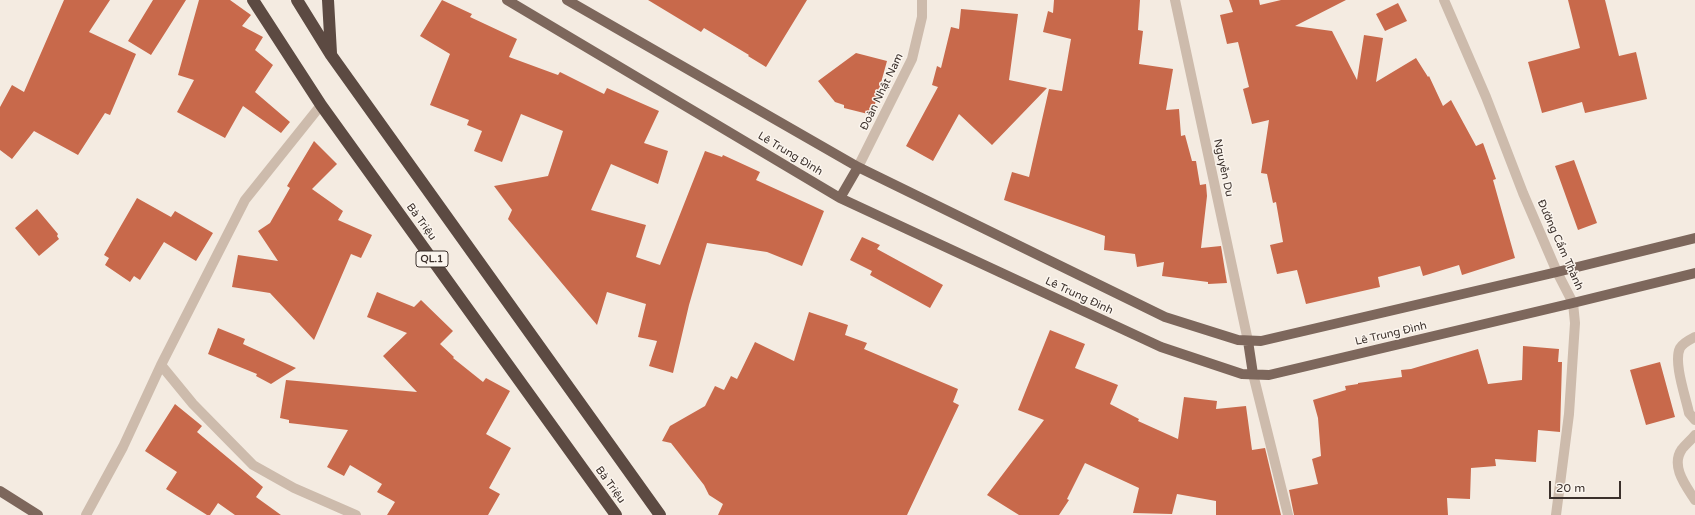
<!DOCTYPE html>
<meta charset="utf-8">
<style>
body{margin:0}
#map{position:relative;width:1695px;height:515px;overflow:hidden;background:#f4ebe1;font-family:"Varela Round",sans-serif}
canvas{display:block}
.scale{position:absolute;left:1549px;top:481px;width:72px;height:18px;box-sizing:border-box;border:2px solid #3b302b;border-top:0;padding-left:5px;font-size:12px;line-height:14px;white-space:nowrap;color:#3b302b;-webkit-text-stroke:3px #fbf5ee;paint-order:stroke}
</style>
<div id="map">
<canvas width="1695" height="515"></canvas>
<div class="scale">20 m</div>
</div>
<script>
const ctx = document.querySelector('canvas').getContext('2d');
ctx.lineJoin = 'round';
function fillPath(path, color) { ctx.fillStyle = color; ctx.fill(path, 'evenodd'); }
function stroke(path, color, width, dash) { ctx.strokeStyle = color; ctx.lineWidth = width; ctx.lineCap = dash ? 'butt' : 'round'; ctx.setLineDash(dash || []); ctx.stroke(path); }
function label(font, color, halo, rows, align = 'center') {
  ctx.font = font + ' "Varela Round",sans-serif'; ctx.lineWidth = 3; ctx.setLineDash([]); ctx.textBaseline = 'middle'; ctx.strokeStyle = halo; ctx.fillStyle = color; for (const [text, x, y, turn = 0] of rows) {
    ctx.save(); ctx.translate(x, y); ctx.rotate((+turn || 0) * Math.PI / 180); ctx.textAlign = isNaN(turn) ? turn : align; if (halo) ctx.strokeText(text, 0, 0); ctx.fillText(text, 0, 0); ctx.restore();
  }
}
const building = new Path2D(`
 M64 0H110L89 32 136 54 110 115 105 113 78 155 34 131 12 159 0 150V107L12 85 24 92Z
 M153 0H186L151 55 128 41Z
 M199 0H230L251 15 242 26 263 37 255 50 273 65 255 92 290 122 281 133 243 106 225 138 177 112 194 80 178 75Z
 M442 0 472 14 470 17 517 39 509 57 558 75 560 72 604 94 607 88 659 111 644 143 668 151 658 184 611 164 591 210 646 225 636 257 660 265 705 151 722 157 723 155 760 172 756 180 824 211 802 266 767 252 707 243 689 305 673 373 649 366 657 341 638 337 646 304 607 292 597 325 508 219 512 210 494 186 548 176 563 131 521 114 502 162 474 151 482 131 467 125 469 120 430 105 450 54 420 36Z
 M648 0H807L766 67 748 56 749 55 704 28 701 32Z
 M1054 0H1140L1138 30 1143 31 1139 64 1173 69 1166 110 1179 109 1181 136 1185 135 1192 161H1196L1200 185 1206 184 1207 196 1201 248 1221 246 1227 283 1208 284V282L1162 276 1164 262 1137 267 1135 254 1104 250 1105 236 1004 200 1012 172 1029 177 1049 89 1062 91 1071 39 1043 32 1048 11 1053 13Z
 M1229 0H1259L1260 5 1281 0H1346L1295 26 1332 31 1357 80 1364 35 1383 38 1376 82 1416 58 1428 77 1429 76 1443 106 1451 100 1476 146 1483 143 1496 179 1493 180 1515 258 1462 275 1459 265 1423 276 1420 266 1378 277 1380 287 1306 304 1297 270 1277 274 1270 245 1283 242 1276 202 1273 203 1267 174 1261 173 1269 120 1252 124 1243 89 1249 87 1238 42 1227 44 1220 15 1233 12Z
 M1568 0H1605L1619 56 1636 52 1647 99 1585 113 1582 102 1542 113 1528 62 1580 48Z
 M1398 3 1407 21 1385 31 1376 14Z
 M961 9 1018 14 1009 80 1047 88 992 145 959 114 933 161 906 146 938 87 932 85 937 66 941 68 951 27 959 29Z
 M856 53 887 61 872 115 844 108V105L835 102 818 81Z
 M314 141 337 164 312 189 343 211 338 220 372 235 361 258 351 254 314 340 270 293 232 287 238 255 278 261 258 231 270 223 290 188 287 186Z
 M1574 160 1597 223 1578 230 1555 166Z
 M137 198 171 217 175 211 213 233 196 261 164 242 140 280 134 276 130 282 105 265 109 258 104 255Z
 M37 209 58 234 57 236 59 239 39 256 15 228Z
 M862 237 880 245 877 249 943 285 930 308 870 275 872 271 850 260Z
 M377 292 414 307 421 300 453 331 440 344 454 357 453 358 483 382 486 378 510 391 486 434 511 448 489 488 500 494 488 515H387L395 502 377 492 382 484 350 465 344 476 327 467 348 430 289 423V420L280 418 286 380 417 392 383 356 407 333 367 317Z
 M809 312 848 325 845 335 867 343 864 349 958 389 953 402 959 405 907 515H718L723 504 709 495 704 485 671 443 662 441 670 426 705 406 715 386 724 390 731 376 737 379 755 342 794 361Z
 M218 328 245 339 243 344 296 368 271 384 256 376 257 374 208 354Z
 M1050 330 1085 344 1075 368 1118 385 1110 404 1139 419 1138 421 1178 439 1184 397 1217 401 1216 409 1246 406 1252 450 1265 448 1281 515H1216V501L1177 494 1172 514 1133 513 1139 488 1085 463 1067 499 1069 500 1059 515H1019L987 495 1044 420 1018 410Z
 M1523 346 1559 349 1558 362H1562L1560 432 1538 430 1536 462 1495 459 1496 466 1471 468 1470 499 1447 498 1448 515H1294L1289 490 1318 484 1312 459 1321 456 1318 418 1313 400 1346 390 1345 386 1358 384V383L1402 377 1401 370 1411 369 1478 349 1488 384 1522 380Z
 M1660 362 1675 417 1646 425 1630 370Z
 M175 404 202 426 197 432 263 487 256 497 281 515H235L218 503 210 515H207L166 489 177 472 145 451Z`);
const minor = new Path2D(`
 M1175 0 1248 341
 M1444 0 1486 97 1523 193 1557 272 1573 303 1575 323 1569 414 1556 515
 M858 167 912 59 922 17V0
 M1695 337C1689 340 1683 343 1680 348 1673 362 1686 398 1689 413L1695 420
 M161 365 193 404 253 465 294 488 356 515
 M1253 374 1288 515
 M1695 435C1691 440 1686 444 1682 449 1670 466 1686 486 1695 500
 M86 515 123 447 161 365 245 200 321 105`);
const major = new Path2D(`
 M507 0 840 198 1161 347 1242 374 1269 375 1573 303 1695 273
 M567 0 858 167 1165 317 1238 340 1261 341 1557 272 1695 238
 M840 198 858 167
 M1248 341 1253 374
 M0 491 38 515`);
const highway = new Path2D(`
 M253 0 321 105 616 515
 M297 0 331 55 660 515
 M328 0 331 53`);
const shields = [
 [432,259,32]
];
const shieldNames = [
 ["QL.1",432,259]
];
const streetNames = [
 ["Đoàn Nhật Nam",882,92,-64],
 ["Lê Trung Đình",790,154,31],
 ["Nguyễn Du",1223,168,78],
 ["Bà Triệu",421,222,54],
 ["Đường Cẩm Thành",1560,245,66],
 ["Lê Trung Đình",1079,296,25],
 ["Lê Trung Đình",1391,334,-13],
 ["Bà Triệu",610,485,54]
];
fillPath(building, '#c8694b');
stroke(minor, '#cdbbac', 10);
stroke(major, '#7d675c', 10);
stroke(highway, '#5c4a42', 12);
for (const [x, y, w] of shields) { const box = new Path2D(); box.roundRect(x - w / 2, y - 8, w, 16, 3); ctx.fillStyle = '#fbf5ee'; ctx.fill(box); stroke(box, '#3b302b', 1); }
label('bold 10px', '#3b302b', null, shieldNames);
label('11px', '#3b302b', '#fbf5ee', streetNames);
</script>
